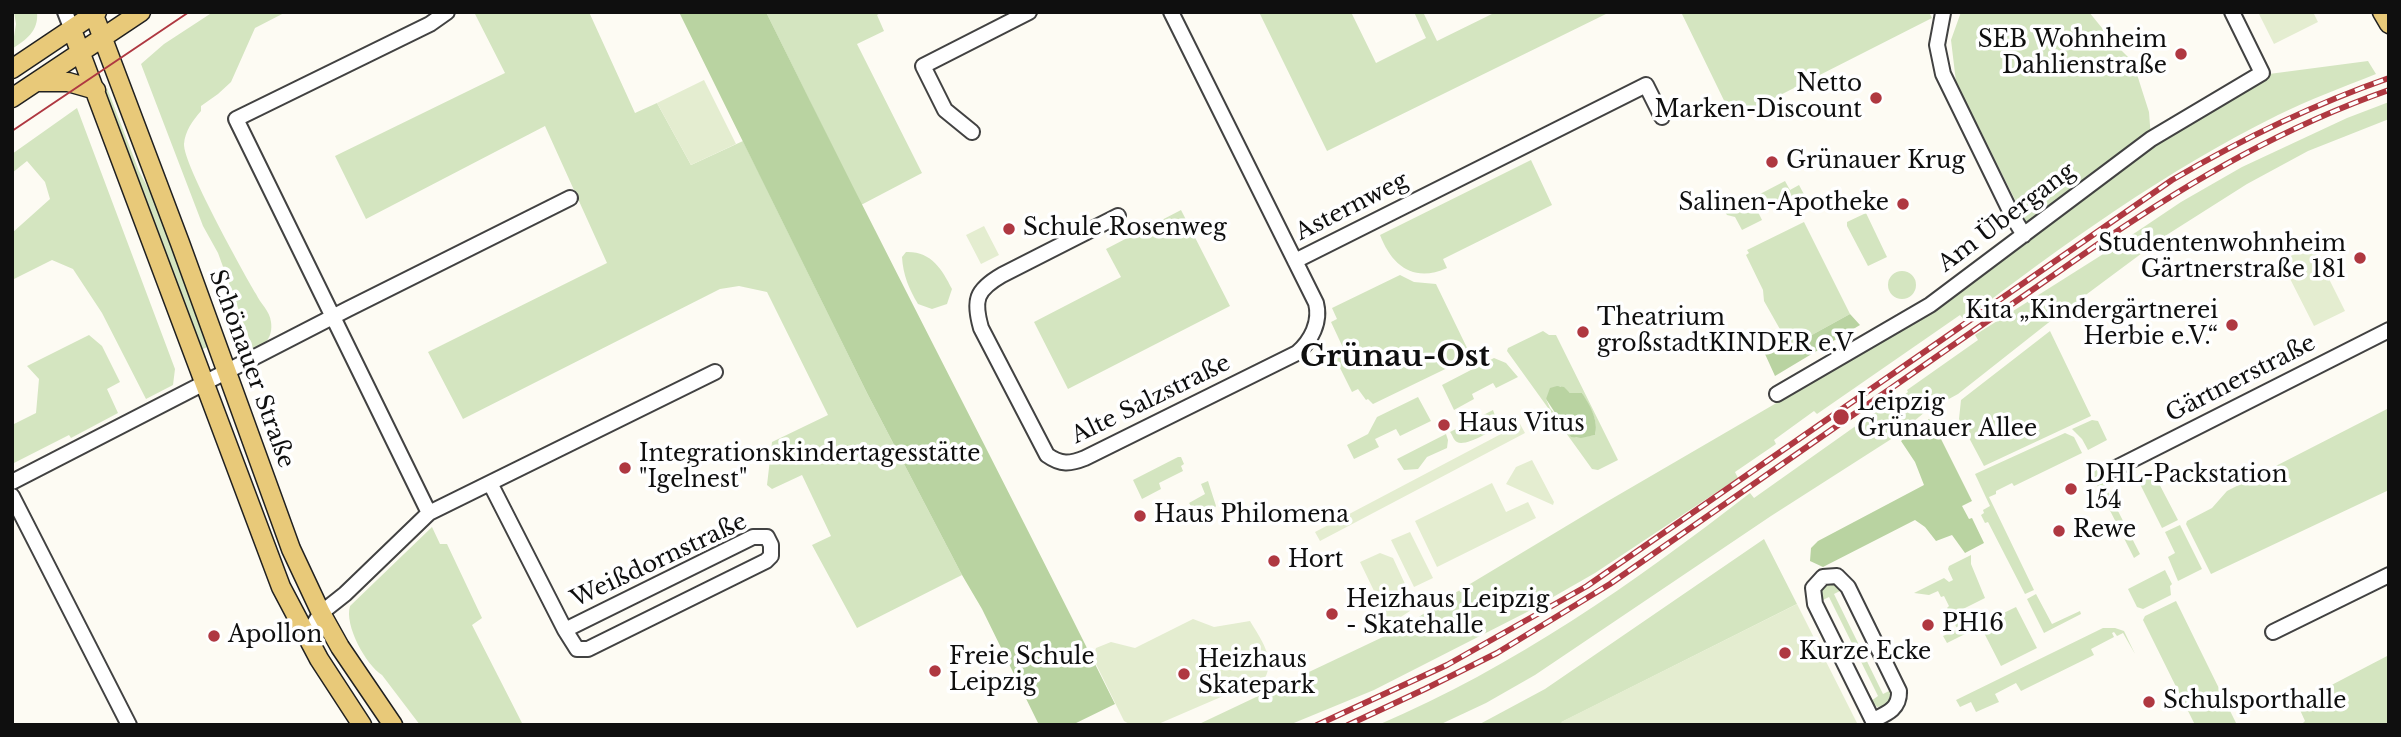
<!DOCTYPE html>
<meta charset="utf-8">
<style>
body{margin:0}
#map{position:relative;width:2401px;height:737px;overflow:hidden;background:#fdfbf3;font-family:"Libre Baskerville",serif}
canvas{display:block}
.frame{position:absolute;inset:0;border:14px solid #0f0f0f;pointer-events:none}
</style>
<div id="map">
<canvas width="2401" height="737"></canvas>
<div class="frame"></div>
</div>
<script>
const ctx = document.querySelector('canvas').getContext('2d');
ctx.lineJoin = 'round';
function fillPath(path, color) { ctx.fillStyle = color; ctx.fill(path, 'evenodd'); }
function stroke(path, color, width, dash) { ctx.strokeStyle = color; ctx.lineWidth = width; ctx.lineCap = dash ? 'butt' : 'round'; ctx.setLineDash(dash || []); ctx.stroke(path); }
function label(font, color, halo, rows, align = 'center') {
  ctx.font = font + ' "Libre Baskerville",serif'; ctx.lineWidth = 7; ctx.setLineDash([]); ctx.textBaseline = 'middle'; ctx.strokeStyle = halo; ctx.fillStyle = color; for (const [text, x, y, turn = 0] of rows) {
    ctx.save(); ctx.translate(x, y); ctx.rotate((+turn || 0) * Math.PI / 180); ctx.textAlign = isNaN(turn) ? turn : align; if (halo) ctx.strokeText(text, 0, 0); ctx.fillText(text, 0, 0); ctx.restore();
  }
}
const green = new Path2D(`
 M14 12H37C39 31 26 40 12 49L16 24Z
 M213 12H286L255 28 231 82 218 94 201 106V111C193 120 185 131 184 144 183 164 242 270 256 294 260 303 270 311 271 322 273 336 266 346 253 349L218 253 203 226 141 64 164 44Z
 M474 12H589L635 113 657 103 691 165 743 141 867 393 962 575 857 628 812 545 831 536 802 475 772 489 767 485 772 442 828 415 767 292 739 286 720 289 463 419 428 352 607 263 545 126 366 219 335 156 505 73Z
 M766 12H882L877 15 884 31 857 44 922 173 861 205Z
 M1259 12H1351L1376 63 1426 38 1414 12H1423L1437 41 1496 12H1610L1327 151Z
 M1681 12H1929L1932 18 1733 119Z
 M1961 12H2089L2115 44 2133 62 2149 112 2151 139 2030 230 1956 82 1951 40Z
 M2368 61 2376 74C2343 87 2309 100 2278 115 2165 171 2064 244 1964 320L1960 315 1817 414 1814 411 1774 440 1776 444 1735 472 1738 478 1595 573 1527 612 1374 690 1289 725H1197L1404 627 1450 596 1608 501 1907 327 1962 290 2146 149 2266 79 2269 74Z
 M107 88 139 171 157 205 209 346 199 351 102 91Z
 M2389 102V119L2308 151 2247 184 2165 236 2048 323 1958 394 1925 412 1896 436 1771 516 1535 675 1486 703 1439 725H1378C1514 667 1634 583 1750 493L1754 498 1898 396 1900 398 1908 392 1907 390 1978 340 1975 335 2108 251 2181 202 2242 167 2347 118Z
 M77 108 175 369 173 385 146 399 102 313 73 269 52 260 12 280V233L50 199 45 182 27 161 12 173V154Z
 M1531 160 1552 205 1443 259 1447 268C1414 283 1392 266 1380 235Z
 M1785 181 1790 190 1799 185 1806 198 1789 206 1762 197 1760 194Z
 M1751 198 1762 220 1742 230 1735 217 1727 215 1725 212Z
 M1181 210 1230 306 1068 389 1034 322 1121 277 1106 249Z
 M1866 213 1887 257 1868 266 1847 226V222Z
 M1804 222 1850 314 1790 347 1764 301 1763 290 1746 255 1749 253 1747 250Z
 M906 252C931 251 942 269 952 289L947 304 932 309 918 304C909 289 903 275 902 257Z
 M1888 285a14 14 0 1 1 28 0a14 14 0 1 1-28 0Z
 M1400 275 1414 282 1436 284 1470 354 1467 356 1468 358 1373 404 1368 399 1366 400 1358 389 1352 392 1335 358 1345 352 1331 322 1337 319 1332 308Z
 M1543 331 1549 335H1556L1618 460 1598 470 1592 469 1507 351 1508 348ZM1560 386 1570 393H1582C1589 406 1599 420 1595 435L1576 438 1550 408 1546 399Z
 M2050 331 2091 416 1984 466 1959 419 1961 400Z
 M89 335 102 346 120 382 107 389 118 413 71 438 69 435 14 463 12 425 36 413 39 379 27 366Z
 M1494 358 1506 363 1518 377 1496 388 1493 383 1472 394 1474 399 1454 410 1442 385Z
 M1418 397 1431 421 1400 436 1396 429 1375 439 1379 447 1354 459 1347 445 1368 434 1377 417Z
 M2389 408V490L2211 574 2186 524 2187 521 2212 508 2227 491Z
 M1493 410 1498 424C1494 431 1465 447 1457 442 1454 441 1452 434 1450 432Z
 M2092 420 2098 421 2107 440 2088 450 2082 439 2072 429Z
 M2065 433 2074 437 2082 453 2014 486 2012 483 1996 491V494L1989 497 2034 590 2025 594 1988 522 1985 523 1981 515 1984 513 1983 510 1990 506 1975 474Z
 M1446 434 1448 440 1447 448 1427 457 1418 469 1404 470 1397 459Z
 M1178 457H1181L1184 464 1181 466 1183 471 1159 483 1161 489 1142 499 1133 480Z
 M2097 470 2140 554 2134 558 2091 473Z
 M2153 472 2178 520 2162 528 2138 480Z
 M1208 481 1216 506 1211 513 1198 517 1189 503 1205 494 1201 484Z
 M2180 525 2202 569 2178 581 2168 557 2175 553 2165 532Z
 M432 527 440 544H447L482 618 472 625 523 725H420L382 675C366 665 344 625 350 606Z
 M1764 539 1797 604 1562 722 1563 725H1478L1545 689Z
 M1971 555V564L1985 598 1961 610 1971 631 1947 643 1943 636 1957 629 1954 622 1956 620 1947 608 1949 606 1944 596 1941 597 1938 591 1929 595 1914 593 1944 578 1949 582 1953 580 1948 569 1949 566Z
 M2165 570 2172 584 2170 586 2171 595 2143 609 2137 607 2128 589Z
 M1835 583 1842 590 1834 594 1883 694 1891 690 1892 699 1886 706 1877 707 1871 701 1878 696 1829 597 1821 601 1819 591 1826 584Z
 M2036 594 2052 624 2080 611 2081 614 2044 633 2027 599Z
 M2176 601 2237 725H2195L2143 620 2145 616Z
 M2016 607 2037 648 2001 666 1982 629 1985 622Z
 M2103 628H2115L2124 631 2135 654 2123 633 2117 636 2114 632 2112 633 2114 637 2091 649 2094 655 2021 691 2016 683 1995 694 1999 702 1976 712 1971 702 1960 707 1956 700Z
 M2389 655V725H2301L2305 721 2300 710 2325 698 2322 690Z`);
const forest = new Path2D(`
 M679 12H766C880 244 1000 472 1115 704L1072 725H1039L982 609 962 575 867 393Z
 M1850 314 1860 325 1775 376 1765 354 1786 340 1790 347Z
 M1557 386 1564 387 1570 393H1582C1590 405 1599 421 1595 435L1581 438 1571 437 1546 399 1550 388Z
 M1929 419 1934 425 1972 501 1962 506 1969 519 1972 518 1984 543 1965 553 1952 535 1936 541 1925 527 1915 520 1823 567 1810 561 1811 548 1818 541 1924 485 1915 462 1901 441Z`);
const pitch = new Path2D(`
 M2258 12H2313L2318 22 2274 44Z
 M704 80 736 144 691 165 657 103Z
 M984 226 999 255 981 264 966 235Z
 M2312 245 2345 311 2314 326 2281 261Z
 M1520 424 1525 433 1320 541 1315 532Z
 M1532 460 1554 502 1553 505 1506 484 1516 467Z
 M1492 483 1506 512 1528 502 1536 518 1437 567 1415 521Z
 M1410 532 1433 578 1414 587 1391 540Z
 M1380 553 1393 558 1412 599 1410 611 1390 624 1360 562Z
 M1797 604 1858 725H1563L1561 722Z
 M1193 619 1214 627 1250 621C1260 638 1276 658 1265 678L1156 725H1131L1124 721 1093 658 1096 648 1111 642 1135 648Z`);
const minor = new Path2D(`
 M65 12 72 30
 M1943 13 1937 45 1943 74 2013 217 2024 235
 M972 132 945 110 923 66 1029 12
 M1118 216 1002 275C976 290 973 300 981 328L1047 455C1061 465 1070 464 1085 458L1297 353C1311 341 1321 322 1316 303L1171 12
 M1295 261 1646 85 1662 117
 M1777 394 1930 305 2151 139 2262 73 2232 12
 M2114 469 2389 330
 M12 482 348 309 570 198
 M490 483 565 630 577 649H588L766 561 771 556V545L767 537H753L565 630
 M12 496 129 725
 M429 513 236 119 430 24 447 12
 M2273 632 2389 575
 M306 636 321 613 345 594 429 513 715 372
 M1873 720C1886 714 1900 709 1899 691L1848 587 1837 576 1823 577 1813 588 1815 604 1875 725`);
const major = new Path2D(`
 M2382 12 2389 24
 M94 15 180 243 291 549 321 613 340 647 393 725
 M72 30 281 587 319 659 362 725
 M12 69 97 12
 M37 82H68L96 90
 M12 98 141 12`);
const tram = new Path2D(`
 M12 131 189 12`);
const rail = new Path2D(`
 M1317 725 1447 665 1587 586 2172 180C2242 139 2312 105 2389 78
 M1348 725 1425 689 1497 653 1610 584 2104 240C2194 179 2286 126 2389 90`);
const markers = [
 [2181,54,7,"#af3841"],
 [1876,98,7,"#af3841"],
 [1772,162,7,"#af3841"],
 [1903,204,7,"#af3841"],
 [1009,229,7,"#af3841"],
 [2360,258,7,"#af3841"],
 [2232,325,7,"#af3841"],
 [1583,332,7,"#af3841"],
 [1841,417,9,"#af3841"],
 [1444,425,7,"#af3841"],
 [625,468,7,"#af3841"],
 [2071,489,7,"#af3841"],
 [1140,516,7,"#af3841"],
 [2059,531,7,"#af3841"],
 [1274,561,7,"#af3841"],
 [1332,614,7,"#af3841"],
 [1928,625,7,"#af3841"],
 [214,636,7,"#af3841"],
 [1785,653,7,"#af3841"],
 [935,671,7,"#af3841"],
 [1184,674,7,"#af3841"],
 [2149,702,7,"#af3841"]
];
const poiNames = [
 ["SEB Wohnheim",2167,41,"right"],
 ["Dahlienstraße",2167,67,"right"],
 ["Netto",1862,85,"right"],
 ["Marken-Discount",1862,111,"right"],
 ["Grünauer Krug",1786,162],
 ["Salinen-Apotheke",1889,204,"right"],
 ["Schule Rosenweg",1023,229],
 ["Studentenwohnheim",2346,245,"right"],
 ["Gärtnerstraße 181",2346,271,"right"],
 ["Kita „Kindergärtnerei",2218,312,"right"],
 ["Herbie e.V.“",2218,338,"right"],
 ["Theatrium",1597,319],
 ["großstadtKINDER e.V",1597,345],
 ["Leipzig",1857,404],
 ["Grünauer Allee",1857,430],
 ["Haus Vitus",1458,425],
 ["Integrationskindertagesstätte",639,455],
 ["\"Igelnest\"",639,481],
 ["DHL-Packstation",2085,476],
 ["154",2085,502],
 ["Haus Philomena",1154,516],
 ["Rewe",2073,531],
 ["Hort",1288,561],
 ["Heizhaus Leipzig",1346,601],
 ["- Skatehalle",1346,627],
 ["PH16",1942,625],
 ["Apollon",228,636],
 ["Kurze Ecke",1799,653],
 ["Freie Schule",949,658],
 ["Leipzig",949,684],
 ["Heizhaus",1198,661],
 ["Skatepark",1198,687],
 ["Schulsporthalle",2163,702]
];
const streetNames = [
 ["Asternweg",1352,207,-27],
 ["Am Übergang",2007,218,-37],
 ["Schönauer Straße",251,369,70],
 ["Gärtnerstraße",2241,379,-27],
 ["Alte Salzstraße",1151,400,-26],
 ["Weißdornstraße",659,561,-25]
];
const districtNames = [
 ["Grünau-Ost",1395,358]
];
fillPath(green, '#d4e5c0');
fillPath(forest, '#b9d3a1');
fillPath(pitch, '#e4edd0');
stroke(minor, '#424242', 18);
stroke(major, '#202020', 21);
stroke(minor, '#fff', 14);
stroke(major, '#e8c979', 18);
stroke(tram, '#af3841', 2);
stroke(rail, '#af3841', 6);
stroke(rail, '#fff', 3.5, [10]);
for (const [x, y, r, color] of markers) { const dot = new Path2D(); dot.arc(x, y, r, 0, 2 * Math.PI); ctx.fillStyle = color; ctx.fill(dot); stroke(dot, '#fff', 2.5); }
label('23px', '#0f0f0f', '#fff', poiNames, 'left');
label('23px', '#0f0f0f', '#fff', streetNames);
label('bold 30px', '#0f0f0f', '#fff', districtNames);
</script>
